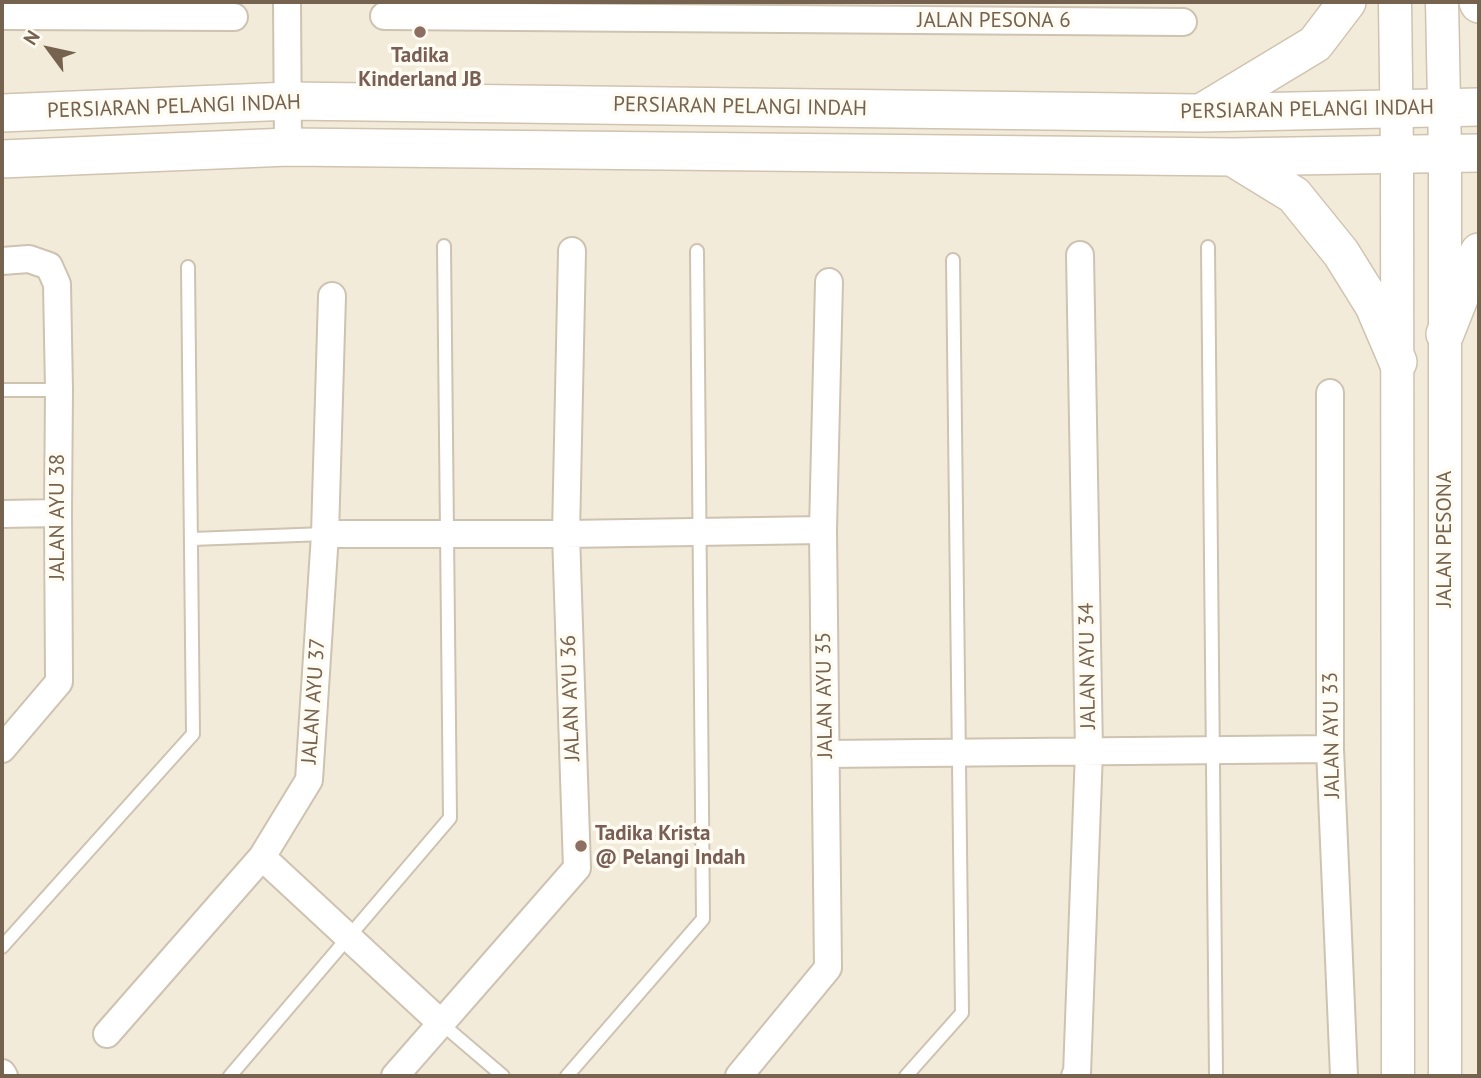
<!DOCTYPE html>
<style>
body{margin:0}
#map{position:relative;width:1481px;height:1078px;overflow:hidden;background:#fcf8eb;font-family:"PT Sans",sans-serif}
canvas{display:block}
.frame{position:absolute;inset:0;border:4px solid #76634f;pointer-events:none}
.north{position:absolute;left:14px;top:14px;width:70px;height:70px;-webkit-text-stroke:5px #fefbf2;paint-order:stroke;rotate:303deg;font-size:19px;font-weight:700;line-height:28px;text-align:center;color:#76634f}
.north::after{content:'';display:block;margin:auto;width:24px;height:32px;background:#76634f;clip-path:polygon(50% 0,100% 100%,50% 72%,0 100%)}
</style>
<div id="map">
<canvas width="1481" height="1078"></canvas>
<div class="frame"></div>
<div class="north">N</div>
</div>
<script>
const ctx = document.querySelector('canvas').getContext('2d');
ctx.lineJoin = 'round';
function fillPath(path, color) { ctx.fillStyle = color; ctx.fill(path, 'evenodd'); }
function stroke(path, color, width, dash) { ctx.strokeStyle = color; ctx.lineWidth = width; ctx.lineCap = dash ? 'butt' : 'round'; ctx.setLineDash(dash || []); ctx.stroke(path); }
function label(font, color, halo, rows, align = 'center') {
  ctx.font = font + ' "PT Sans",sans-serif'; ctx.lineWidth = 7; ctx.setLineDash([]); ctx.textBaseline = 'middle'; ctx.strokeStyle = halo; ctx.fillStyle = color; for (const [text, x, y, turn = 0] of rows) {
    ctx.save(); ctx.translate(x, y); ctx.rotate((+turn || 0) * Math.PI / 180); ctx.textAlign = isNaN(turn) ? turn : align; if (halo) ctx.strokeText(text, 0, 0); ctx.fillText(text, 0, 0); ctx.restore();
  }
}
const residential = new Path2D(`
 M2 2H1479V1076H2Z`);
const service = new Path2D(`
 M1208 247 1216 1076
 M2 390H59
 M192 539 325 534
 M2 947 193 734 188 267
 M442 1024 503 1076
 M230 1076 450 818 444 246
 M567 1076 703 919 697 251
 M906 1076 962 1013 953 260`);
const minor = new Path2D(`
 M287 2 288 147
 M2 16 234 17
 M384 16 1183 22
 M2 261 29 259 49 266 57 284 59 390 58 513 59 682 2 749
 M1330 393V749L1344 1076
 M2 514 58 513
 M325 534H566L823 530
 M825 754 1330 749
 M262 857 442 1024
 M107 1034 262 857 309 780 325 534 332 296
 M2 1073 4 1076
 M395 1076 577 868 566 534 572 251
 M739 1076 828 968 823 530 829 282
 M1075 1076 1077 1074 1089 751 1080 255`);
const tertiary = new Path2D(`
 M1395 2 1397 154 1398 1076
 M1442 2 1445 153V1076`);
const secondary = new Path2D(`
 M1478 2 1479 4
 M1204 111 1315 44 1347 2
 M2 113 290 101 1200 113 1479 107
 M1232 157 1294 195 1341 253 1374 306 1398 362
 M2 159 288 147 1232 157 1479 153
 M1445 334 1473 263 1479 252`);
const markers = [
 [420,32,7,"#8d6e63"],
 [581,846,7,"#8d6e63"]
];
const streetNames = [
 ["JALAN PESONA 6",994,21],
 ["PERSIARAN PELANGI INDAH",174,107,-2],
 ["PERSIARAN PELANGI INDAH",740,107,1],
 ["PERSIARAN PELANGI INDAH",1307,110,-1],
 ["JALAN AYU 38",58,517,-90],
 ["JALAN PESONA",1445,539,-90],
 ["JALAN AYU 34",1088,666,-91],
 ["JALAN AYU 35",825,695,-91],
 ["JALAN AYU 36",571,698,-92],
 ["JALAN AYU 37",314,701,-86],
 ["JALAN AYU 33",1332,735,-91]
];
const educationNames = [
 ["Tadika",420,56],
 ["Kinderland JB",420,80],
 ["Tadika Krista",595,834,"left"],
 ["@ Pelangi Indah",595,858,"left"]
];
fillPath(residential, '#f3ebda');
stroke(service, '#cec2b1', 16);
stroke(minor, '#cec2b1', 30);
stroke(tertiary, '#cec2b1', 35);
stroke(secondary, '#d0c3af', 40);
stroke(service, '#fff', 12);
stroke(minor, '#fff', 26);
stroke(tertiary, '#fff', 32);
stroke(secondary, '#fff', 37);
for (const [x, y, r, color] of markers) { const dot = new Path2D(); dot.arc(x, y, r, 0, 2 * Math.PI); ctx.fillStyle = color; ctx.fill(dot); stroke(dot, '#fefbf2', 2.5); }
label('21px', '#76634f', '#fefbf2', streetNames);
label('bold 21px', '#785e54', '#fefbf2', educationNames);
</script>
